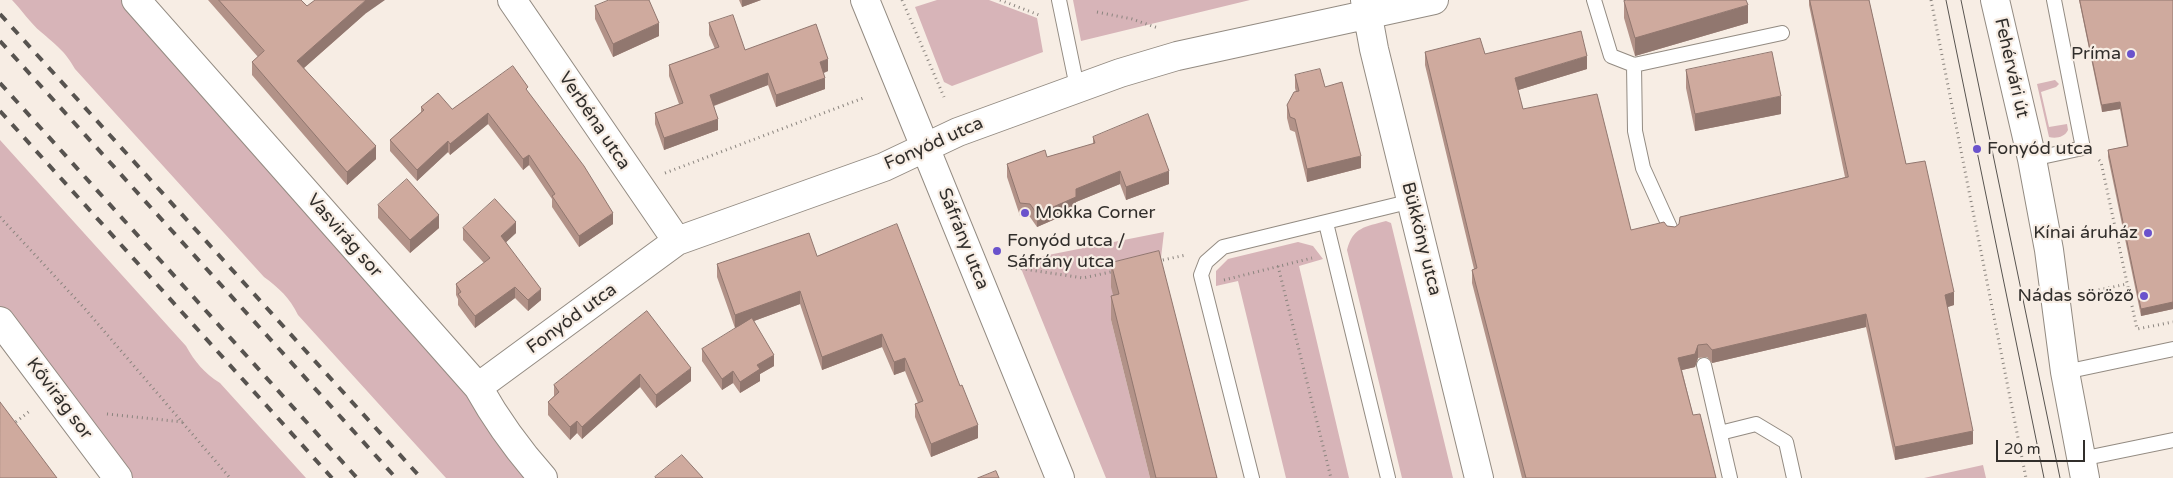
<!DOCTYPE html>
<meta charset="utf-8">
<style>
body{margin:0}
#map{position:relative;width:2173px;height:478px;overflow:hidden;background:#f7ede4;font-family:"Varela Round",sans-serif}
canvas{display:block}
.scale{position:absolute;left:1996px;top:440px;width:89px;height:22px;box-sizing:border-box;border:2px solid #312e2b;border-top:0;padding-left:6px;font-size:15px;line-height:18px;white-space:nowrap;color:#312e2b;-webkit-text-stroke:4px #f7ede4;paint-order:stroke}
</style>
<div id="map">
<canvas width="2173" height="478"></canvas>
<div class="scale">20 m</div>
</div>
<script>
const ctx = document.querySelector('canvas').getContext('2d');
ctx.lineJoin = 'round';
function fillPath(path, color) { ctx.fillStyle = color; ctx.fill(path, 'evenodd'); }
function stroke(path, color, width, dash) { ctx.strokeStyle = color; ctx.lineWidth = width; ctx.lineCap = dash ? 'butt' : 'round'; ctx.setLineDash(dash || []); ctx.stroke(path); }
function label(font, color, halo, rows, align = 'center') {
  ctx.font = font + ' "Varela Round",sans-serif'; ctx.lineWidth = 4.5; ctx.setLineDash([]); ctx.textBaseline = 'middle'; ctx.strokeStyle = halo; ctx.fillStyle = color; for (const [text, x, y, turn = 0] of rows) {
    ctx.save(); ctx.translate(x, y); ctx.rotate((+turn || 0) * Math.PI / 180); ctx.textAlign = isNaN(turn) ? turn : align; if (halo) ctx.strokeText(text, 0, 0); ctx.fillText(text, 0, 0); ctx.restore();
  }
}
const green = new Path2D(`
 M12 0H136L543 478H446L298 315C290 298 279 288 264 277L75 69C65 51 56 45 41 32 30 23 22 10 12 0Z
 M937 0H989L1037 18 1043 52 952 86 944 82 915 7Z
 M1073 0H1250L1081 41Z
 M2055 80 2059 84 2056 87 2041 92 2049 127 2067 124 2068 130C2065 137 2056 139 2049 137L2037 84Z
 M0 140 186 346C195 362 204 373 220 383L306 478H118L0 321Z
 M1386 221 1391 223 1453 478H1402L1347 250C1353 227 1365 227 1386 221Z
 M1164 232 1159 275 1119 318 1111 320 1150 478H1106L1018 261Z
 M1298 242 1313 246 1323 259 1299 266 1349 478H1286L1238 281 1216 286V271L1228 259Z
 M1983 465 1986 478H1924Z`);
const path = new Path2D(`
 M902 0 944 97
 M1000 0 1039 15
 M1931 0 2026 478
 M1097 12 1132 19 1158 28
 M2099 160 2101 162 2137 329 2173 322
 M665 173 866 97
 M0 217 86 310 230 478
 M1158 261 1186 255
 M1278 266 1331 478
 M1011 267 1083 278 1115 271
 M1224 280 1312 258
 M2084 293 2127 284
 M107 414 183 422
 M12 425 31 410`);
const service = new Path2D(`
 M1059 0 1077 87
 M1594 0 1611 56 1634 65 1635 131 1643 168 1672 232
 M1634 65 1782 33
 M2032 159 2083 148 2054 0
 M1326 223 1388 478
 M1704 365 1730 478
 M2065 372 2173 349
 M1720 433 1756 424 1786 442 1794 478
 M2081 459 2173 440
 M1252 478 1201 275 1206 262 1223 247 1412 201`);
const minor = new Path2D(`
 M136 0 478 387C497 421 518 450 543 478
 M512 0 677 241
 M865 0 1060 478
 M1365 0 1374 49 1479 478
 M0 321 118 478
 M478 387 677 241 884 167 958 132 1120 73 1177 56 1434 0`);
const tertiary = new Path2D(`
 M1995 0 2032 159 2049 250 2065 372 2085 478`);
const tram = new Path2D(`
 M1946 0 2044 478
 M1961 0 2060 478`);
const rail = new Path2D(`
 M0 14 421 478
 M0 41 396 478
 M0 83 357 478
 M0 111 332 478`);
const wall = new Path2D(`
 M208 0H301L307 6 365 14 304 68 376 159 347 185 252 75V62L258 57Z
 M739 0H761L742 7Z
 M1809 0H1869L1906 164 1954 305 1947 307 1973 444 1895 460 1866 327 1712 363 1707 357 1698 358 1695 367 1682 370 1693 415 1716 478H1522L1472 283V270L1474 269 1425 65V52L1485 54 1587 69 1518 90 1523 109 1631 230 1667 226 1675 227 1845 177 1809 5Z
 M2079 0H2173V309L2141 316 2108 157V150L2127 146 2120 109 2102 112Z
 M1624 1 1748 23 1635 56 1624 18Z
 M595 6 659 36 613 57 595 19Z
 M709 23 745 50 828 71 824 73 825 89 776 107 768 85 714 106 718 130 664 150 655 124V113L679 104 669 76V65L715 49 709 35Z
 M1686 70 1781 114 1695 131 1686 88Z
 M1295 75 1325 87 1361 168 1307 182 1295 132 1290 130 1287 118V105L1296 92 1295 88Z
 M528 92 613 224 579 247 552 207V199L529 165 523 170 488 124 450 155 448 152 417 181 390 151V140L421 112V107L452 109Z
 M1093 137 1169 184 1126 200 1120 184 1076 202V210L1037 227 1030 217 1020 216 1007 177V164L1047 157 1093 144Z
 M378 205 439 228 410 253 378 218Z
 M463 228 516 233 506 242 541 300 528 311 515 298 475 328 458 305V299L456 295V284L484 263 463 240Z
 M817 256 978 438 931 457 915 417V404L918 403 905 371 894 375 882 347 822 370 800 304 754 321 774 366 760 374V381L740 393 733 383 722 390 702 361V349L740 326 735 328 717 277V264Z
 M1111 263 1217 478H1150L1111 320V296L1113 295 1111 287Z
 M647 311 691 381 656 408 640 387 582 439 577 433 570 440 548 415V402L554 396V385Z`);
const shadedWall = new Path2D(`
 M366 0H385L365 14 297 74V61Z
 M742 0H761L742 7Z
 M1748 5V23L1635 56V38Z
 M659 23V36L613 57V44Z
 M1587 56V69L1515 91V78Z
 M828 59V71L820 74V62Z
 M768 73V85L710 107V95Z
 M825 78V89L776 107V95Z
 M1781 96V114L1695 131V114Z
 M2120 102V109L2102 112V105Z
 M488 113V124L450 155V144Z
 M718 119V130L664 150V138Z
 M448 141V152L417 181V170Z
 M376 146V159L347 185V172Z
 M529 155V165L523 170V159Z
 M1361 156V168L1307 182V169Z
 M1120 171V184L1076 202V210L1037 227V214L1076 189Z
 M1169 171V184L1126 200V187Z
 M613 213V224L579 247V236Z
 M439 215V228L410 253V240Z
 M516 222V233L501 247V236Z
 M515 287V298L475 328V316Z
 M541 289V300L528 311V300Z
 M800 291V304L735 328V315Z
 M1954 292V305L1945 308V295Z
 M2173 302V309L2141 316V309Z
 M1866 314V327L1712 363V350Z
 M882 334V347L822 370V357Z
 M1698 345V358L1695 367 1678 371V358Z
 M774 355V366L760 374V381L740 393V382L757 365Z
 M905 358V371L894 375V362Z
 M691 368V381L656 408V395Z
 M733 371V383L722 390V379Z
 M640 374V387L582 439V427Z
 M577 421V433L570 440V427Z
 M978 425V438L931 457V444Z
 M1973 431V444L1895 460V447Z`);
const building = new Path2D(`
 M219 0H301L307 6 315 0H366L297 61 376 146 347 172 252 62 264 51Z
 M609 0H649L659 23 613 44 595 6Z
 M1627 0H1746L1748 5 1635 38 1624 1Z
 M1810 0H1869L1906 164 1925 161 1954 292 1945 295 1973 431 1895 447 1866 314 1712 350 1707 344 1698 345 1695 354 1678 358 1693 415 1700 414 1716 478H1526L1472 270 1477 268 1425 52 1480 38 1485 54 1581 31 1587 56 1515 78 1523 109 1597 94 1631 230 1664 222 1667 226 1675 227 1679 224 1680 217 1848 177Z
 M2080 0H2173V302L2141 309 2108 150 2128 146 2120 102 2102 105Z
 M733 15 745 50 816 24 828 59 820 62 825 78 776 95 768 73 710 95 718 119 664 138 655 113 683 103 669 65 719 47 709 23Z
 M1772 52 1781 96 1695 114 1686 70Z
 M513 66 528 87 526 89 584 166 613 213 579 236 552 196 555 194 529 155 523 159 488 113 450 144 448 141 417 170 390 140 424 110 421 107 438 93 452 109Z
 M1320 69 1325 87 1342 82 1361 156 1307 169 1295 119 1290 117 1287 105 1294 92 1299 91 1295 75Z
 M1148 114 1169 171 1126 187 1120 171 1076 189V197L1037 214 1030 204 1020 203 1007 164 1045 150 1047 157 1095 143 1093 137Z
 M407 179 439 215 410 240 378 205Z
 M495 199 516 222 501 236 541 289 528 300 515 287 475 316 458 294 461 292 456 284 490 258 463 228Z
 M897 224 960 386 962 385 978 425 931 444 915 404 923 401 905 358 894 362 882 334 822 357 800 291 735 315 717 264 809 233 817 256Z
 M1159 251 1217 478H1156L1111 296 1119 294 1111 263Z
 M647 311 691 368 656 395 640 374 582 427 577 421 570 427 548 402 559 392 554 385Z
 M752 318 774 355 757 365 760 369 740 382 733 371 722 379 702 349Z
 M0 402 57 478H0Z
 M682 455 703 478H656L655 477Z
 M996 471 999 478H978Z`);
const markers = [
 [2131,54,5,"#6a52cc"],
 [1977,149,5,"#6a52cc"],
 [1025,213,5,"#6a52cc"],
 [2148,233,5,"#6a52cc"],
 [997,251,5,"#6a52cc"],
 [2144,296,5,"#6a52cc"]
];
const poiNames = [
 ["Príma",2121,54],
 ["Fonyód utca",1987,149,"left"],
 ["Mokka Corner",1035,213,"left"],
 ["Kínai áruház",2138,233],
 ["Fonyód utca /",1007,241,"left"],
 ["Sáfrány utca",1007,262,"left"],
 ["Nádas söröző",2134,296]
];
const streetNames = [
 ["Fehérvári út",2011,68,77],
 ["Verbéna utca",594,121,56],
 ["Fonyód utca",934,144,-24],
 ["Vasvirág sor",344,236,49],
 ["Sáfrány utca",963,239,68],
 ["Bükköny utca",1421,239,76],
 ["Fonyód utca",572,319,-36],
 ["Kővirág sor",59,399,53]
];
fillPath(green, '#d7b4b8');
stroke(service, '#938b82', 16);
stroke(minor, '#938b82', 30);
stroke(tertiary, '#938b82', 30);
stroke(path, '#8a847e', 3, [1, 4]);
stroke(service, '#fff', 14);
stroke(minor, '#fff', 28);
stroke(tertiary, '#fff', 28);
stroke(tram, '#57534f', 1);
stroke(rail, '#57534f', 4, [9, 9]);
fillPath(wall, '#b29288');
fillPath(shadedWall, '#91776f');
fillPath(building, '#cfaa9e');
stroke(building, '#91776f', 1);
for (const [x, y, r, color] of markers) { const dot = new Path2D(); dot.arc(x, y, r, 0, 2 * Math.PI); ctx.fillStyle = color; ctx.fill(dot); stroke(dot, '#f7ede4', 2); }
label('18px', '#312e2b', '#f7ede4', poiNames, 'right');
label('18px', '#312e2b', '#f7ede4', streetNames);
</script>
